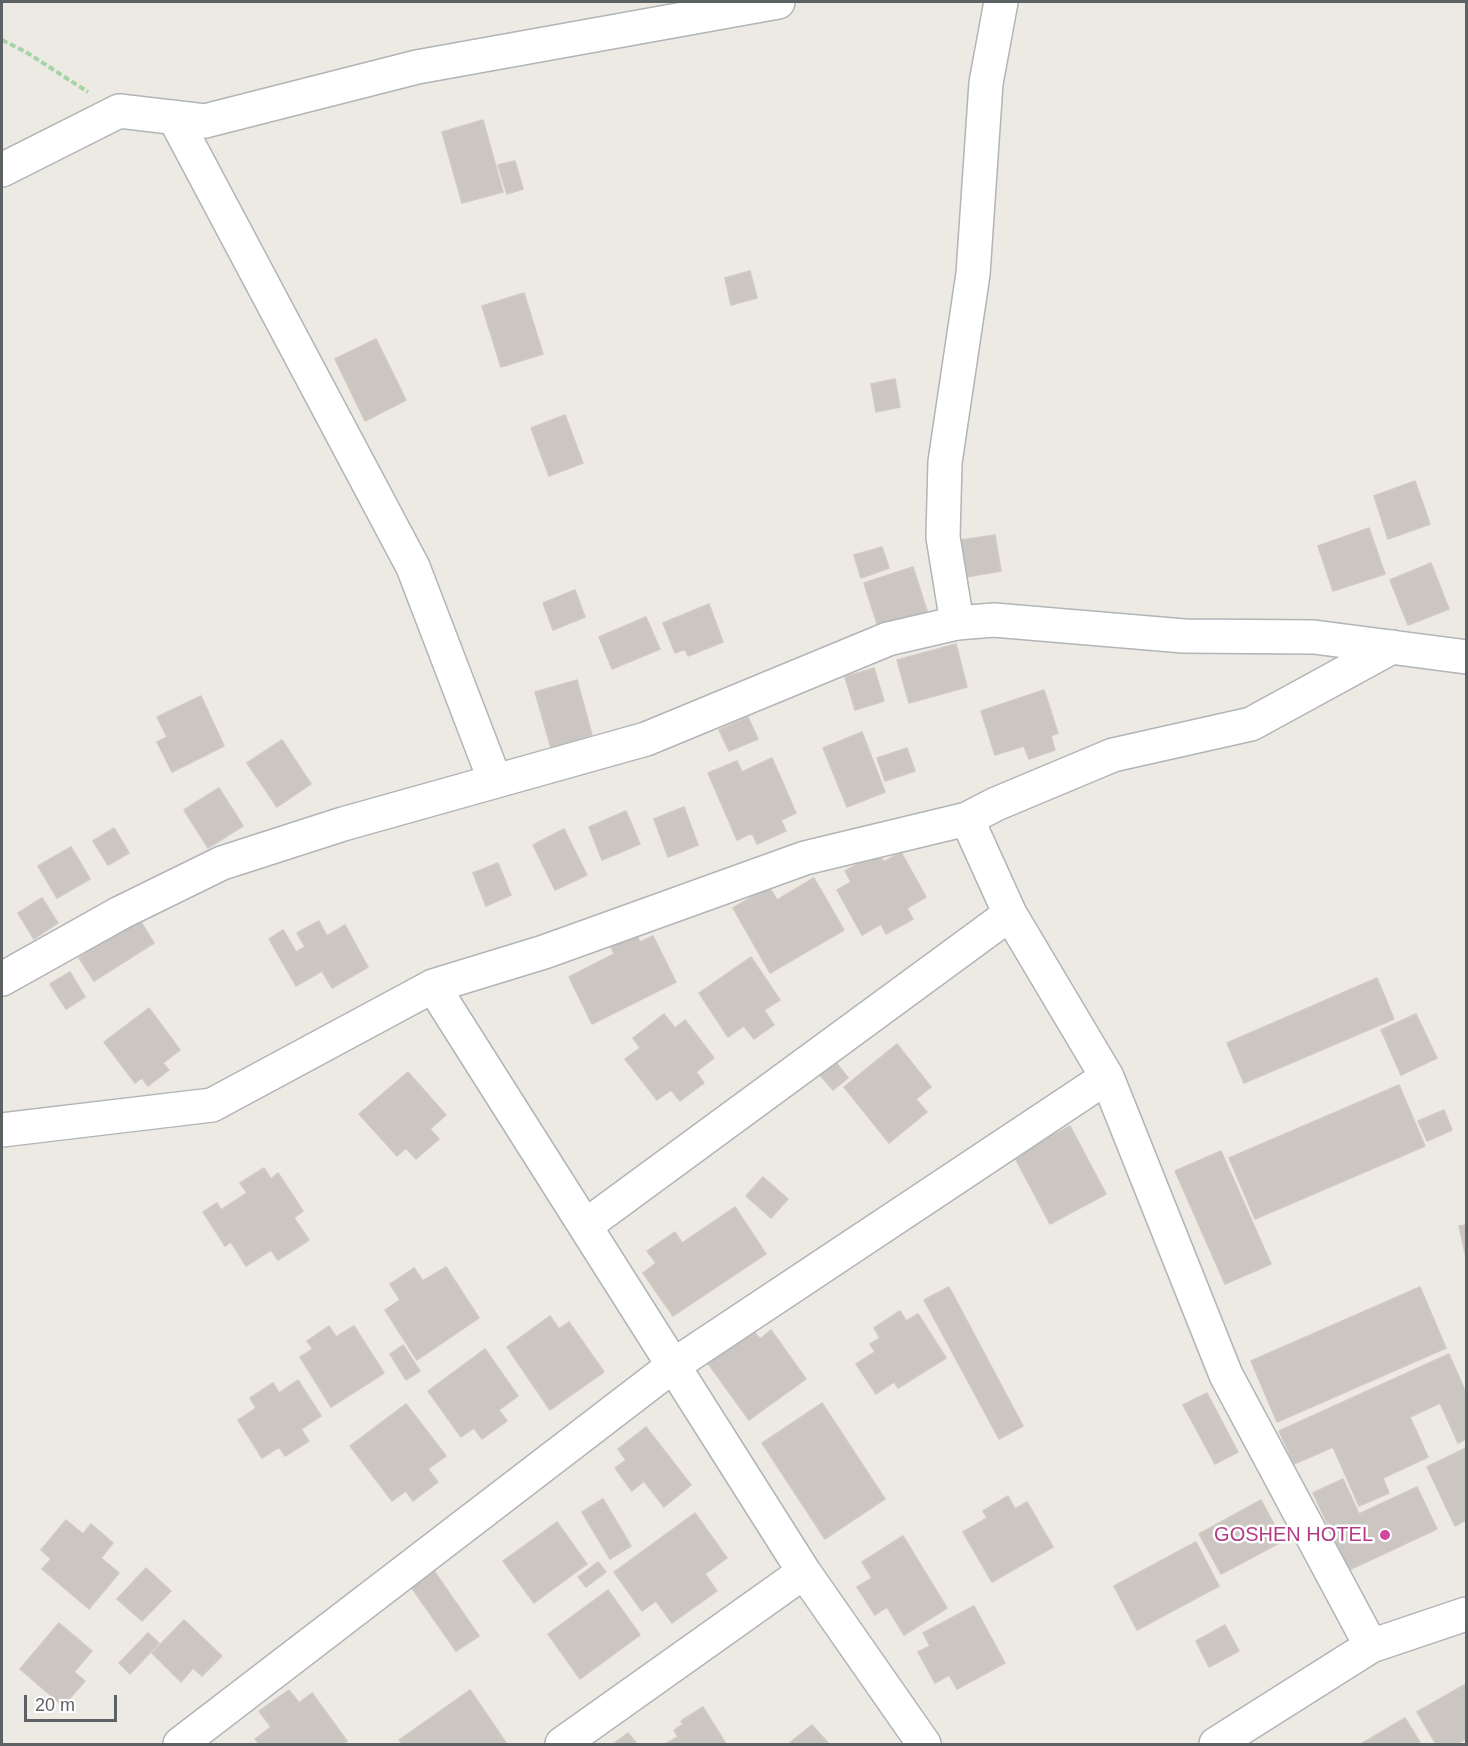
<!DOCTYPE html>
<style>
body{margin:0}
#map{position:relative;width:1468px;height:1746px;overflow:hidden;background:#ede9e3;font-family:Helvetica,sans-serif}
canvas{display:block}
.frame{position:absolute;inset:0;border:3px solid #5c6163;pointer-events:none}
.scale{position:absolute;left:24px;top:1695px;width:93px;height:27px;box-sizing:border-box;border:3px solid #5c6163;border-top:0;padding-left:8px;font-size:18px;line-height:21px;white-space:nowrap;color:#5c6163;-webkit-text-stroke:4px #fff;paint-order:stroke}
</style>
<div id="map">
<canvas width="1468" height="1746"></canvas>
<div class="frame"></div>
<div class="scale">20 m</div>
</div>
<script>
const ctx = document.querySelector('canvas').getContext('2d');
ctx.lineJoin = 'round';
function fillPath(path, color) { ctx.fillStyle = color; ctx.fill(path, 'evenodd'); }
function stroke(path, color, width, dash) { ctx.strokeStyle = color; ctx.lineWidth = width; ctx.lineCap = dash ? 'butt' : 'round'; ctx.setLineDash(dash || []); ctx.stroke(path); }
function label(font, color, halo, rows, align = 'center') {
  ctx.font = font + ' Helvetica,sans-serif'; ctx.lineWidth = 5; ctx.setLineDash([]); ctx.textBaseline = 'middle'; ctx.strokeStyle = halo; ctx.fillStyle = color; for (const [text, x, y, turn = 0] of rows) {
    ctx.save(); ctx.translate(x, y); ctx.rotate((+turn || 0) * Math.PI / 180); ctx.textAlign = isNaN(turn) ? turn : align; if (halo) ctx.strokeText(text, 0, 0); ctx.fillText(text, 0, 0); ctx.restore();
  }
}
const building = new Path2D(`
 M483 120 503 192 462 203 442 132Z
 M515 161 523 189 507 194 498 165Z
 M750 271 757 298 731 305 725 278Z
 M524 293 543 354 501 367 482 306Z
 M376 339 406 400 365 421 335 359Z
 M895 379 900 407 876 412 871 384Z
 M565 415 583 463 549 476 531 428Z
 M1415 481 1430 524 1388 539 1374 496Z
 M1369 528 1385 574 1333 591 1318 546Z
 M995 535 1001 571 960 578 954 541Z
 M882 547 889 568 861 578 854 555Z
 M1431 563 1449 609 1408 625 1390 580Z
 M913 567 927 611 878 627 864 583Z
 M575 590 585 617 553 630 543 603Z
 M709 604 723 642 688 656 685 649 675 653 663 623Z
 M646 617 660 649 612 669 599 637Z
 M956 644 967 687 909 703 897 660Z
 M874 668 884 701 855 710 845 677Z
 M577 680 592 735 551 748 535 692Z
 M1044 690 1058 733 1051 736 1055 750 1029 759 1024 746 995 755 981 711Z
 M201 696 224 746 172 772 157 742 167 737 157 717Z
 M748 717 758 739 729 751 719 730Z
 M862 732 885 792 847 807 823 748Z
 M282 740 311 784 277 807 247 763Z
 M907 748 915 771 885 781 877 758Z
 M772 758 796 813 781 820 786 831 757 844 752 833 737 840 708 773 737 761 742 772Z
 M219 788 243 826 208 848 184 810Z
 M684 807 698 845 668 857 654 819Z
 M626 811 640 844 602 860 589 827Z
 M114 828 129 853 108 865 93 841Z
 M564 829 587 875 555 890 533 845Z
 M71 847 90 879 57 898 38 866Z
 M901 852 926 897 907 908 913 919 886 934 881 924 862 935 837 890 851 882 845 871 878 853 884 862Z
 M498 863 511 895 486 906 473 873Z
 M814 878 844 930 770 973 733 908 769 887 777 900Z
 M42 898 58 923 34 939 18 913Z
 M139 919 154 943 94 981 79 958Z
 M319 921 327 936 345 925 368 967 332 988 322 971 296 986 269 939 283 930 296 952 305 947 297 933Z
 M635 932 640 942 653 936 676 982 592 1024 569 977 614 954 610 945Z
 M751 957 780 1000 764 1010 774 1025 754 1039 744 1026 728 1037 699 993Z
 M70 972 85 997 66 1009 50 984Z
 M1377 978 1394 1019 1244 1083 1227 1043Z
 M149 1008 180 1050 163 1063 169 1070 148 1086 142 1078 135 1083 104 1042Z
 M664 1014 675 1028 685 1020 714 1058 696 1072 704 1083 680 1101 671 1090 657 1100 625 1059 640 1048 633 1038Z
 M1416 1014 1437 1058 1401 1075 1381 1030Z
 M897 1044 931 1087 916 1099 927 1112 889 1143 844 1087Z
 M835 1061 848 1078 833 1090 819 1074Z
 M408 1072 446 1115 430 1129 439 1139 416 1159 406 1148 397 1156 359 1114Z
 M1399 1085 1425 1146 1255 1219 1229 1158Z
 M1444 1110 1452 1130 1427 1141 1418 1121Z
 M1070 1126 1106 1194 1050 1224 1014 1156Z
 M1221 1151 1271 1264 1225 1284 1175 1171Z
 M264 1168 271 1179 278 1173 303 1211 294 1218 309 1240 278 1260 271 1250 246 1266 231 1242 225 1246 203 1212 217 1203 221 1210 247 1193 240 1183Z
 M763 1177 788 1199 771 1218 746 1196Z
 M735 1207 766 1254 673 1316 643 1273 656 1263 647 1251 675 1232 682 1243Z
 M1466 1225V1257L1459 1226Z
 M446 1267 479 1318 417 1360 385 1310 400 1300 390 1284 414 1268 423 1281Z
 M949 1287 1023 1426 999 1439 924 1300Z
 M1420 1287 1446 1348 1277 1422 1251 1361Z
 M900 1311 906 1321 918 1314 946 1358 898 1388 894 1382 876 1394 856 1364 875 1352 870 1344 880 1338 874 1328Z
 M550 1316 559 1329 569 1322 604 1372 550 1410 507 1347Z
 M329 1326 336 1337 354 1326 384 1373 331 1407 300 1357 313 1349 307 1341Z
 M752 1329 760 1339 771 1330 806 1379 749 1420 707 1362Z
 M403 1345 420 1371 406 1380 390 1354Z
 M485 1349 518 1396 499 1410 507 1421 482 1439 474 1428 461 1437 428 1391Z
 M1449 1354 1466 1393V1439L1458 1443 1440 1403 1410 1417 1428 1457 1383 1478 1389 1493 1359 1506 1333 1447 1294 1464 1279 1431Z
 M298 1380 321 1416 301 1429 309 1441 285 1456 279 1447 262 1458 238 1420 256 1408 250 1398 273 1383 279 1393Z
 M1207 1393 1238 1452 1215 1464 1183 1405Z
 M822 1403 885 1499 825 1539 762 1443Z
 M406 1404 446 1456 428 1469 438 1482 413 1501 406 1491 392 1501 350 1446Z
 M646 1427 691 1485 664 1507 644 1481 632 1491 615 1468 626 1460 618 1449Z
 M1466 1448V1520L1455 1526 1427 1467Z
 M1343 1479 1359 1514 1417 1487 1437 1529 1349 1570 1313 1493Z
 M1008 1496 1015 1509 1027 1502 1053 1547 992 1582 963 1532 987 1518 983 1511Z
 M603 1499 631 1546 610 1559 582 1512Z
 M1261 1500 1283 1541 1221 1574 1199 1534Z
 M695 1513 727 1558 705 1574 717 1591 672 1623 656 1601 642 1611 614 1572Z
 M66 1520 83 1534 91 1524 113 1543 101 1558 119 1573 89 1609 42 1569 51 1559 41 1550Z
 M557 1522 587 1564 534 1603 503 1561Z
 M903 1536 947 1608 904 1635 887 1607 875 1615 857 1587 872 1578 862 1562Z
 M1196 1542 1219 1586 1137 1630 1114 1586Z
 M598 1562 606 1572 586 1587 578 1577Z
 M430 1565 479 1636 456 1651 407 1581Z
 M146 1568 171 1591 142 1621 117 1599Z
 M608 1590 640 1635 580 1679 548 1634Z
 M974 1606 1005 1663 957 1689 949 1675 935 1683 918 1652 930 1646 923 1633Z
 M184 1620 222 1656 202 1676 193 1668 181 1682 152 1653Z
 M59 1623 92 1651 74 1672 85 1681 63 1706 20 1669Z
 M1225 1625 1239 1651 1209 1667 1196 1641Z
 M148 1633 159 1643 130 1674 119 1663Z
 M1466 1684V1739L1456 1744H1436L1417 1712Z
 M289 1690 299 1703 312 1693 347 1741 342 1744H259L255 1739 271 1727 259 1711Z
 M470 1690 507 1744H402L399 1740Z
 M703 1707 726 1744H665L678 1737 674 1730 683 1724 681 1721Z
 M1405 1718 1421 1744H1361Z
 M812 1725 829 1744H788Z
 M628 1733 637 1744H613Z`);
const path = new Path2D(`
 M2 40 26 52 88 92`);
const minor = new Path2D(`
 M174 117 413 567 495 781
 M2 170 119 111 205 121 417 67 778 2
 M957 623 943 537 945 462 973 274 986 83 1001 2
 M967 819 1010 914 1107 1077 1226 1375 1371 1646
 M433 986 804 1572 924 1744
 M2 1130 212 1105 433 986 544 952 805 858 967 819 996 804 1113 755 1251 724 1392 647
 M585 1226 1010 914
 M180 1744 674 1365 1107 1077
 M562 1744 804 1572
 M1216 1744 1371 1646 1466 1614`);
const tertiary = new Path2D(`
 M2 979 120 913 222 863 343 824 646 739 888 639 957 623 994 620 1184 636 1314 637 1466 657`);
const markers = [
 [1385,1535,6,"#d1479c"]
];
const hotelNames = [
 ["GOSHEN HOTEL",1373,1535]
];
fillPath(building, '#cbc6c2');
stroke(building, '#d1c9c2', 1.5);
stroke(minor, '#b1b5b8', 36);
stroke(tertiary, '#b1b5b8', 36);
stroke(path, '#a5d4a7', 4, [6, 3]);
stroke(minor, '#fff', 33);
stroke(tertiary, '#fff', 33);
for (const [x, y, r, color] of markers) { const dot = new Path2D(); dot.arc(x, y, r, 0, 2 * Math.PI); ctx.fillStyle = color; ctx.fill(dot); stroke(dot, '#fff', 2); }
label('20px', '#b23c85', '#fff', hotelNames, 'right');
</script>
